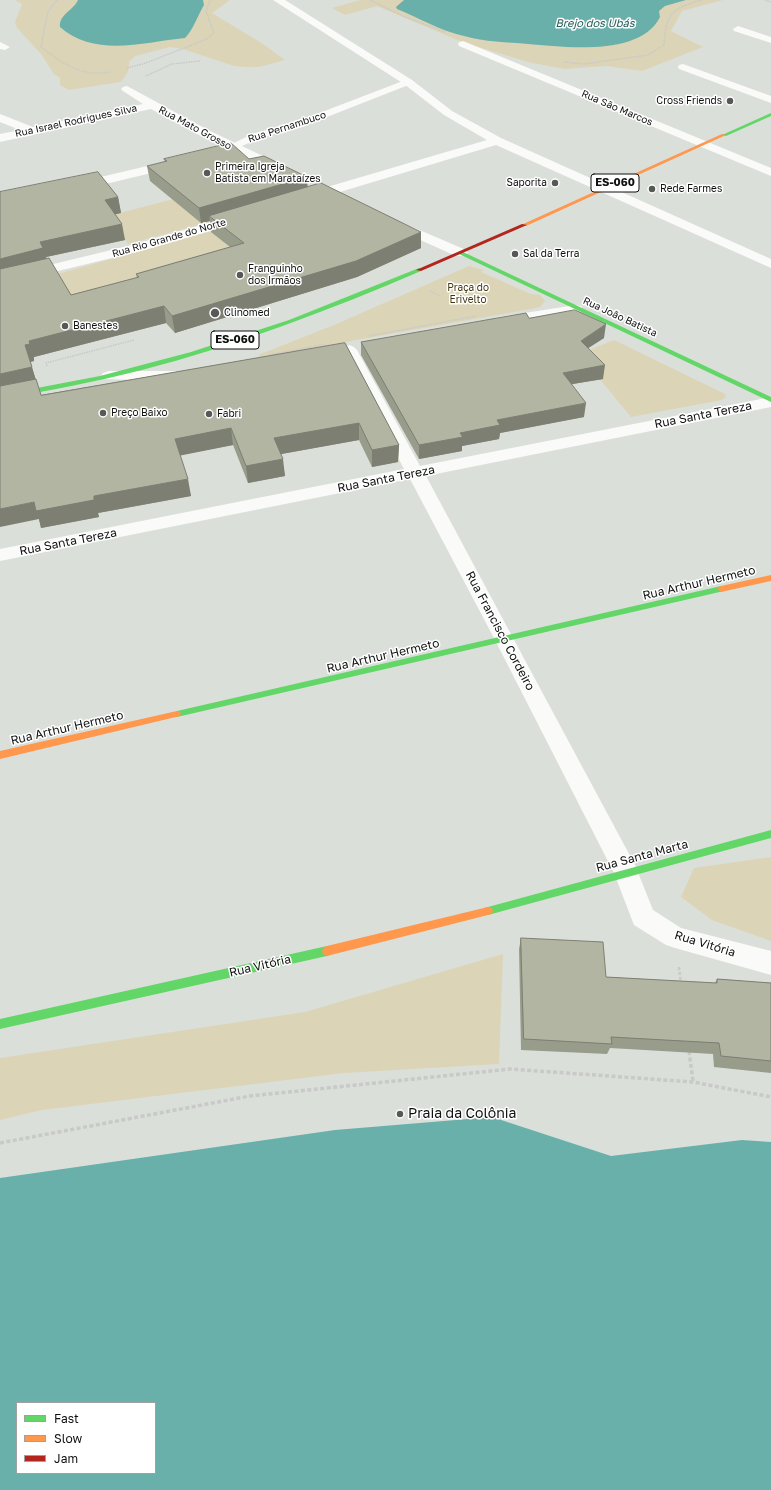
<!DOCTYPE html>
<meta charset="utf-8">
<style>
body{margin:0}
#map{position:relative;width:771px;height:1490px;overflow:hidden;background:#dbdfda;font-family:"Golos Text",sans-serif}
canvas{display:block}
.legend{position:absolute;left:16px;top:1402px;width:140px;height:72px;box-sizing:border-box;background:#fff;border:1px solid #9fa09f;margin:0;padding:5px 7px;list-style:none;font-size:12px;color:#0f110f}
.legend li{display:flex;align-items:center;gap:8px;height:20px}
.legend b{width:20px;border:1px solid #9fa09f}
</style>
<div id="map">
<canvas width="771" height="1490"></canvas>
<ul class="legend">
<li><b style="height:5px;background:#63d668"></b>Fast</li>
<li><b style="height:5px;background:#ff974d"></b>Slow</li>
<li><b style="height:5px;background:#b3261e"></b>Jam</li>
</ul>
</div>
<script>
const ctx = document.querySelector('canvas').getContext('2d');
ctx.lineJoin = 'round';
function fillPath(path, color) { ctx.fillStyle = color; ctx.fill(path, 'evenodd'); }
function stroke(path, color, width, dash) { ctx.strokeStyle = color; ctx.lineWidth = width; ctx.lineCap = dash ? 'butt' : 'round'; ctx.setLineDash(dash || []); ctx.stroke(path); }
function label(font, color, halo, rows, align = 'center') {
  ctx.font = font + ' "Golos Text",sans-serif'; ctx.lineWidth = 3; ctx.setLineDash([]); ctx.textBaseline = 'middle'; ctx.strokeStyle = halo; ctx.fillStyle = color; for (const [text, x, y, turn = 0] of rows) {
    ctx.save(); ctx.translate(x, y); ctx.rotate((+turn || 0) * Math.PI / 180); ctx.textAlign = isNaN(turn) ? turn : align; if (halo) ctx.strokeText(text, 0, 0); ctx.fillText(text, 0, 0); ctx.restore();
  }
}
const green = new Path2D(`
 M15 0H230L212 13 263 44 285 60 259 67H246L234 66 183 49 170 47 135 56 129 62C130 70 126 77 120 82L69 90 60 85V78L54 74 41 54 17 28 15 22 22 4Z
 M360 0H723L682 11 671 31 703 47 642 71 607 66 564 69 528 62 462 42 377 6 345 15 332 8Z
 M212 189 242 213 128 244 108 216Z
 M211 231 233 250 75 311 54 275Z
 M469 266 484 270 481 272 531 294 540 295 545 301 540 307 531 309 261 357 258 355 334 325Z
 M614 340 725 394 726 397 722 400 631 417 579 354Z
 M771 857V941L712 920 681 897 694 868Z
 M503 954 499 1064 344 1073 42 1110 0 1120V1058L305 1012Z`);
const water = new Path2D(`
 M78 0H203L204 5C198 15 193 30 185 38 144 42 95 58 60 27 59 14 73 11 78 0Z
 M404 0H686L665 6 659 11 660 17C640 57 565 47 528 44 507 42 485 42 464 36 441 31 419 18 397 9L396 7Z
 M492 1117 611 1156 742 1140 771 1142V1490H0V1178L335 1130ZM17 1403H155V1473H17Z`);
const pathFar2 = new Path2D(`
 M57 0 48 11 41 47C64 64 80 77 111 72
 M370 0 405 17 445 32
 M765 0 771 2
 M564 62 584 64 648 55 664 45C666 13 672 8 702 0
 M127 68 146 63 207 39 214 33 206 11 210 0
 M146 76 172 64 200 61
 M430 291 440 296
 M369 336 476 316
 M269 355 325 344
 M47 366 46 363 134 340`);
const pathFar1 = new Path2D(`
 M679 967 681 984`);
const path = new Path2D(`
 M689 1051 693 1081
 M0 1143 250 1096 510 1069 693 1082 771 1097`);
const lane = new Path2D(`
 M408 79 413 82 411 84 304 126 260 138 235 149 231 150 226 147 252 134 296 122Z`);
const street = new Path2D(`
 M273 0H285L412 80 452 111 501 138 771 259V268L496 145 310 201H300L299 198 300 195 487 140 444 115 404 84Z
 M738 26 771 37V43L734 31 733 29Z
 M463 41 771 168V176L459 46 458 44 459 42Z
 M0 42 10 47 5 50 0 49Z
 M683 64 771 96V103L679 69 678 67 679 65Z
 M127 86 208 130 286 167 288 170 286 173H278L199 135 151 109 0 142V134L20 130 0 122V114L33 127 143 104 123 91 121 89 123 87Z
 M177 159 181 160 183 163 181 166 76 191 70 187 71 184Z
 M239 214 244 215 246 218 244 221 145 250 0 285V277L136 244Z
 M394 219 466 250 468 253 466 256H456L389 226 387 223 389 220Z
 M576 305 581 306 583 309 581 312 499 327 494 325 491 322 494 319 499 317Z
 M349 345 354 347 357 350 420 466 771 397V407L426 476 635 865 653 910 681 928 771 951V975L675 948 666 945 634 925 614 873 495 640 410 479 0 561V549L404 469 341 350 344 347Z
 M109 371H178L184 373 186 376 184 379 178 381 103 379 101 376 103 373Z`);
const fast = new Path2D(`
 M771 113V116L726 136 722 135Z
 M461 251 771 397V402L459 254 458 253Z
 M419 268 422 270 421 271C330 310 238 345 142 370 95 382 48 391 0 399V395L100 376 191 352 289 320Z
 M721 586 724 587 725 589 724 591 177 717 173 714 177 711Z
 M771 830V838L488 915 484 914 483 911 484 908 488 907Z
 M327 946 331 948 332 951 331 954 327 956 0 1029V1019Z`);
const slow = new Path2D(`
 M722 134 726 135 526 226 521 225Z
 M771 575V581L721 592 717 589 721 586Z
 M177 711 180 712 181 714 180 716 0 759V751Z
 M488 907 492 908 493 911 492 914 488 915 327 956 323 954 322 951 323 948 327 946Z`);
const jam = new Path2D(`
 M522 224 527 225 421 271 416 270Z`);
const wall = new Path2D(`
 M164 159H249L307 177V187L421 248 357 277 175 333 166 323 34 357V361L30 362 41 395 345 343 399 445 398 462 372 467 359 440 281 454 285 476 248 483 233 445 180 455 191 496 98 513 99 517 41 528 39 519 0 192 118 197 121 213 115 214 125 240 46 257 71 295 137 278 136 274 230 247 211 232 210 221 201 223 150 181 147 166 165 162Z
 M529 318 604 338 588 348 603 379 572 384 584 417 500 433 499 439 462 446V451L419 459 361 355V342Z
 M521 938 606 977 715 983 717 979 771 983V1073L714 1067 713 1054 610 1048 607 1054 521 1050 519 949Z`);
const shadedWall = new Path2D(`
 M307 177 308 192 209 216 210 221 201 223 199 208Z
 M118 197 121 213 108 216 105 200Z
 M122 224 125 240 46 257 47 264 0 277V259L40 242Z
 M421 232V248L357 277 175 333 172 316Z
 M164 306 166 323 34 357V361L30 362 25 345 29 341Z
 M606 324 604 338 579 354 581 341Z
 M605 365 603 379 561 386 563 373Z
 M32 367 37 384 0 392V374Z
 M586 403 584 417 500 433 499 439 462 446V451L419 459V445L460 433 497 420Z
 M359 423V440L276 455 274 438Z
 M231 428 233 445 178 456 175 439Z
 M399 445 398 462 372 467V450Z
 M283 459 285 476 248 483 246 466Z
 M188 479 191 496 98 513 99 517 41 528 39 519 0 527V509L34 502 94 496Z`);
const building = new Path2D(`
 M231 143 249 159 264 156 307 177 199 208 147 166 167 161 164 159Z
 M98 172 118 197 105 200 122 224 40 242 43 248 0 259V192Z
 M321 183 421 232 356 261 172 316 164 306 29 341 30 344 25 345 32 367 0 374V269L49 258 71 295 139 277 136 274 244 243 209 216Z
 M575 310 606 324 581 341 605 365 563 373 586 403 497 420 500 425 460 433 463 437 419 445 361 342 526 313 529 318Z
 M345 343 399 445 372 450 359 423 274 438 283 459 246 466 231 428 175 439 188 479 94 496V500L36 511 34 502 0 509V386L36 379 41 395Z
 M521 938 603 942 606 977 717 983V979L771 983V1061L721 1056 719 1043 611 1037 612 1044 524 1039Z`);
const markers = [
 [730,101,4,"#565956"],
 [207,173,4,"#565956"],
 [555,183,4,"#565956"],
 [652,189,4,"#565956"],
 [515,254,4,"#565956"],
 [240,275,4,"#565956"],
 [215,313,5,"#565956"],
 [65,326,4,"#565956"],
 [103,413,4,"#565956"],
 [209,414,4,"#565956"],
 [400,1114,4,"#565956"]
];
const farPoinames = [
 ["Cross Friends",722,101,"right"],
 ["Primeira Igreja",215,167],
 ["Batista em Marataízes",215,179],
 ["Saporita",547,183,"right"],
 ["Rede Farmes",660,189],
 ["Sal da Terra",523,254],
 ["Franguinho",248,269],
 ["dos Irmãos",248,281],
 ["Clinomed",224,313],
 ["Banestes",73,326],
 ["Preço Baixo",111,413],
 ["Fabri",217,414]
];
const farStreetnames = [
 ["Rua São Marcos",617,108,23],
 ["Rua Israel Rodrigues Silva",76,121,-12],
 ["Rua Pernambuco",287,127,-18],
 ["Rua Mato Grosso",195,128,28],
 ["Rua Rio Grande do Norte",169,238,-16],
 ["Rua João Batista",620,317,25]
];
const farParknames = [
 ["Praça do",468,288],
 ["Erivelto",468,300]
];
const farWaternames = [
 ["Brejo dos Ubás",595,24]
];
const shields = [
 [615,183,48],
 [235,340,48]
];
const shieldNames = [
 ["ES-060",615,183],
 ["ES-060",235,340]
];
const streetNames = [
 ["Rua Santa Tereza",703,415,-11],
 ["Rua Santa Tereza",386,479,-11],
 ["Rua Santa Tereza",68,542,-11],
 ["Rua Arthur Hermeto",699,583,-13],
 ["Rua Francisco Cordeiro",500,631,62],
 ["Rua Arthur Hermeto",383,656,-13],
 ["Rua Arthur Hermeto",67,728,-13],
 ["Rua Santa Marta",642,856,-15],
 ["Rua Vitória",705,944,17],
 ["Rua Vitória",260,966,-13]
];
const nearPoinames = [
 ["Praia da Colônia",408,1114]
];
fillPath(green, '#dcd4b6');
fillPath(water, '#69b0ab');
stroke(pathFar2, '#c8c9c8', 1.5, [1.5, 1]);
stroke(pathFar1, '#c8c9c8', 2.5, [3, 2]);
stroke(path, '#c8c9c8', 3.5, [4, 2.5]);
fillPath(lane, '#fafaf9');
fillPath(street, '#fafaf9');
fillPath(fast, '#63d668');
fillPath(slow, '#ff974d');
fillPath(jam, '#b3261e');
fillPath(wall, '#989c8b');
fillPath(shadedWall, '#7c7f71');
fillPath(building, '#b1b5a2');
stroke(building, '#7c7f71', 1);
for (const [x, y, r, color] of markers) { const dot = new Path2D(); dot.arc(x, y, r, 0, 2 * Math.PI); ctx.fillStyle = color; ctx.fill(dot); stroke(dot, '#fff', 1.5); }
label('10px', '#0f110f', '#fff', farPoinames, 'left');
label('10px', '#0f110f', '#fff', farStreetnames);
label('10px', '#42360f', '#fff', farParknames);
label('italic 11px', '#245b58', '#fff', farWaternames);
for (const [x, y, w] of shields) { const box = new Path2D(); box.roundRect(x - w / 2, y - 9, w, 18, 3); ctx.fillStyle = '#fff'; ctx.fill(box); stroke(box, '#0f110f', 1); }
label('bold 11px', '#0f110f', null, shieldNames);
label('12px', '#0f110f', '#fff', streetNames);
label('14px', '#0f110f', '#fff', nearPoinames, 'left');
</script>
